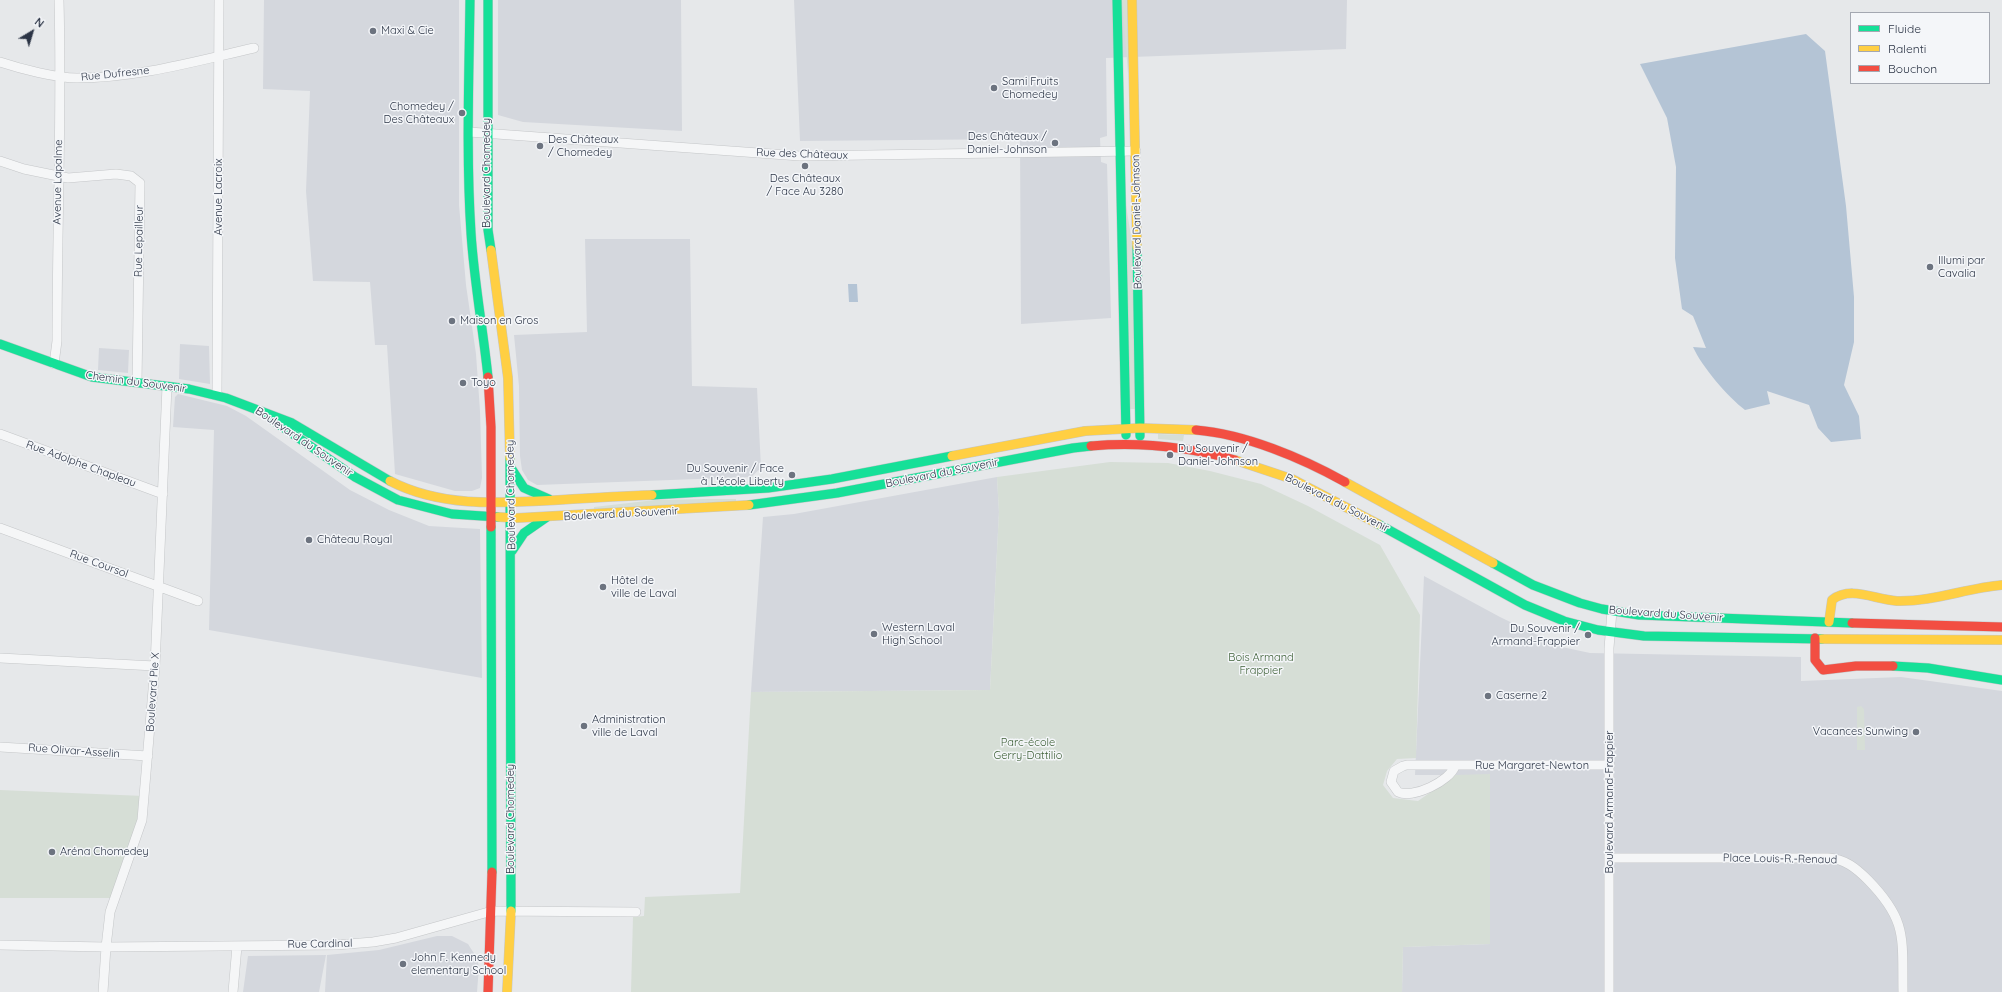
<!DOCTYPE html>
<meta charset="utf-8">
<style>
body{margin:0}
#map{position:relative;width:2002px;height:992px;overflow:hidden;background:#e6e8ea;font-family:Quicksand,sans-serif}
canvas{display:block}
.legend{position:absolute;left:1850px;top:12px;width:140px;height:72px;box-sizing:border-box;background:#f4f6f9;border:1px solid #a4a8b1;margin:0;padding:5px 7px;list-style:none;font-size:12px;color:#2b3445}
.legend li{display:flex;align-items:center;gap:8px;height:20px}
.legend b{width:20px;border:1px solid #a4a8b1}
.north{position:absolute;left:12px;top:12px;width:40px;height:40px;-webkit-text-stroke:3px #f4f6f9;paint-order:stroke;rotate:38deg;font-size:11px;font-weight:700;line-height:16px;text-align:center;color:#2b3445}
.north::after{content:'';display:block;margin:auto;width:14px;height:18px;background:#2b3445;clip-path:polygon(50% 0,100% 100%,50% 72%,0 100%)}
</style>
<div id="map">
<canvas width="2002" height="992"></canvas>
<ul class="legend">
<li><b style="height:5px;background:#16e098"></b>Fluide</li>
<li><b style="height:5px;background:#ffcf43"></b>Ralenti</li>
<li><b style="height:5px;background:#f24e42"></b>Bouchon</li>
</ul>
<div class="north">N</div>
</div>
<script>
const ctx = document.querySelector('canvas').getContext('2d');
ctx.lineJoin = 'round';
function fillPath(path, color) { ctx.fillStyle = color; ctx.fill(path, 'evenodd'); }
function stroke(path, color, width, dash) { ctx.strokeStyle = color; ctx.lineWidth = width; ctx.lineCap = dash ? 'butt' : 'round'; ctx.setLineDash(dash || []); ctx.stroke(path); }
function label(font, color, halo, rows, align = 'center') {
  ctx.font = font + ' Quicksand,sans-serif'; ctx.lineWidth = 3; ctx.setLineDash([]); ctx.textBaseline = 'middle'; ctx.strokeStyle = halo; ctx.fillStyle = color; for (const [text, x, y, turn = 0] of rows) {
    ctx.save(); ctx.translate(x, y); ctx.rotate((+turn || 0) * Math.PI / 180); ctx.textAlign = isNaN(turn) ? turn : align; if (halo) ctx.strokeText(text, 0, 0); ctx.fillText(text, 0, 0); ctx.restore();
  }
}
const built = new Path2D(`
 M264 0H459V205L466 285 476 354 480 411 482 478 480 488 472 491H455L395 474 387 345H375L370 282 313 281 306 191 310 91 263 89Z
 M498 0H681L682 131 523 122 498 115Z
 M794 0H1347L1346 49 1106 58 1107 136 1100 138 1101 162 1107 164 1111 318 1021 324 1020 139 800 141Z
 M585 239H690L692 386 757 388 761 468 751 477 537 485 528 480 522 470 520 456 519 386 514 335 587 332Z
 M180 344 209 346 210 384 179 379Z
 M99 348 129 350 128 373 98 370Z
 M178 394 227 406 246 416 350 490 389 510 429 526 480 529 482 678 209 630 214 430 173 427 175 397Z
 M997 477 999 512 990 690 751 692 763 517 794 514Z
 M1424 576 1500 617 1562 647 1590 653 1801 657V681L1901 677 2002 691V992H1402L1403 947 1490 944V775H1415Z
 M437 936H452L468 944 475 955 479 966 477 992H325L327 955 379 950Z
 M326 955 319 992H243L248 956Z`);
const green = new Path2D(`
 M1122 0H1128V73Z
 M1126 205 1132 243 1135 409H1130Z
 M1158 434 1184 435 1183 441 1158 439Z
 M1110 462 1168 463 1210 471 1261 484 1308 506 1380 545 1420 615 1416 758 1397 759 1387 771 1383 785 1393 798 1418 801 1455 775 1490 774V944L1403 947 1402 992H631L633 917 644 916 645 897 740 893 751 692 990 690 999 512 997 477Z
 M710 499H736V501L594 509V507L655 500Z
 M1861 706 1864 709 1865 750H1857V707Z
 M0 790 144 796V800L115 898H0Z`);
const water = new Path2D(`
 M1806 34 1825 51 1846 206 1854 297V342L1844 385 1859 416 1861 439 1831 442 1818 428 1809 405 1767 391 1770 404 1745 410C1728 397 1702 367 1693 347L1706 348 1693 316 1682 309 1675 258 1676 167 1667 118 1640 64Z
 M848 284H857L858 302H849Z`);
const street = new Path2D(`
 M0 62C21 69 56 78 77 78 137 78 196 61 254 48
 M469 132 800 156 1136 151
 M0 161 24 169 68 178 116 174 131 176 140 183 137 383
 M54 364 57 341C57 227 62 114 59 0
 M217 395 219 0
 M0 434 163 494
 M0 528 198 601
 M0 658 155 666
 M0 747 148 756
 M1455 766C1450 781 1413 799 1398 792L1391 782 1394 771 1403 766 1407 765H1610
 M1610 858H1828C1845 859 1856 868 1868 880 1908 921 1902 938 1903 992
 M0 945 106 947 336 945 373 942 396 938 492 911 636 912
 M103 992 106 947 110 912 142 820 155 666 167 386
 M233 992 237 946
 M1609 992V648L1612 611`);
const fast = new Path2D(`
 M470 0C469 78 466 155 471 233 474 281 483 329 488 377
 M488 0V230L491 250
 M1117 0 1126 435
 M1137 247 1140 436
 M0 344 92 377 189 389 226 398 292 423 390 481
 M271 419 355 477 398 500 452 514 498 517
 M510 458 511 911
 M511 468 524 488 549 499
 M652 495 768 488 832 479 952 456
 M749 505 837 493 1073 448 1091 446
 M1378 524 1525 605 1564 621 1598 630 1644 636 1822 639
 M491 527 492 872
 M512 551 524 533 547 517
 M1493 563 1533 585 1580 603 1602 609 1639 615 1852 623
 M1893 666 1928 668 2002 680`);
const slow = new Path2D(`
 M1132 0 1137 247
 M491 250 508 378 510 458
 M952 456 1085 431 1140 428 1196 430
 M1235 460 1292 479 1378 524
 M390 481C442 508 502 503 558 500 589 498 621 496 652 495
 M1345 482 1493 563
 M498 517 517 518 749 505
 M1829 622 1832 600C1851 585 1875 600 1897 601 1932 602 1967 588 2002 585
 M1822 639 2002 640
 M507 992 511 911`);
const jam = new Path2D(`
 M488 377 491 427V527
 M1196 430C1245 434 1302 458 1345 482
 M1091 446C1139 442 1189 447 1235 460
 M1852 623 2002 627
 M1815 638V660L1823 670 1856 666H1893
 M488 992 492 872`);
const markers = [
 [373,31,4,"#6c737f"],
 [994,88,4,"#6c737f"],
 [462,113,4,"#6c737f"],
 [1055,143,4,"#6c737f"],
 [540,146,4,"#6c737f"],
 [805,166,4,"#6c737f"],
 [1930,267,4,"#6c737f"],
 [452,321,4,"#6c737f"],
 [463,383,4,"#6c737f"],
 [1170,455,4,"#6c737f"],
 [792,475,4,"#6c737f"],
 [309,540,4,"#6c737f"],
 [603,587,4,"#6c737f"],
 [874,634,4,"#6c737f"],
 [1588,635,4,"#6c737f"],
 [1488,696,4,"#6c737f"],
 [584,726,4,"#6c737f"],
 [1916,732,4,"#6c737f"],
 [52,852,4,"#6c737f"],
 [403,964,4,"#6c737f"]
];
const poiNames = [
 ["Maxi & Cie",381,31],
 ["Sami Fruits",1002,82],
 ["Chomedey",1002,95],
 ["Chomedey /",454,107,"right"],
 ["Des Châteaux",454,120,"right"],
 ["Des Châteaux /",1047,137,"right"],
 ["Daniel-Johnson",1047,150,"right"],
 ["Des Châteaux",548,140],
 ["/ Chomedey",548,153],
 ["Des Châteaux",805,179,"center"],
 ["/ Face Au 3280",805,192,"center"],
 ["Illumi par",1938,261],
 ["Cavalia",1938,274],
 ["Maison en Gros",460,321],
 ["Toyo",471,383],
 ["Du Souvenir /",1178,449],
 ["Daniel-Johnson",1178,462],
 ["Du Souvenir / Face",784,469,"right"],
 ["à L'école Liberty",784,482,"right"],
 ["Château Royal",317,540],
 ["Hôtel de",611,581],
 ["ville de Laval",611,594],
 ["Western Laval",882,628],
 ["High School",882,641],
 ["Du Souvenir /",1580,629,"right"],
 ["Armand-Frappier",1580,642,"right"],
 ["Caserne 2",1496,696],
 ["Administration",592,720],
 ["ville de Laval",592,733],
 ["Vacances Sunwing",1908,732,"right"],
 ["Aréna Chomedey",60,852],
 ["John F. Kennedy",411,958],
 ["elementary School",411,971]
];
const streetNames = [
 ["Rue Dufresne",115,74,-6],
 ["Rue des Châteaux",802,154,2],
 ["Boulevard Chomedey",487,173,-90],
 ["Avenue Lapalme",58,182,-89],
 ["Avenue Lacroix",219,197,-90],
 ["Boulevard Daniel-Johnson",1137,222,-91],
 ["Rue Lepailleur",139,241,-89],
 ["Chemin du Souvenir",136,382,8],
 ["Boulevard du Souvenir",304,442,34],
 ["Rue Adolphe Chapleau",81,464,20],
 ["Boulevard du Souvenir",942,473,-11],
 ["Boulevard Chomedey",511,495,-91],
 ["Boulevard du Souvenir",1337,503,27],
 ["Boulevard du Souvenir",621,514,-3],
 ["Rue Coursol",99,564,20],
 ["Boulevard du Souvenir",1666,614,4],
 ["Boulevard Pie X",153,692,-86],
 ["Rue Olivar-Asselin",74,751,4],
 ["Rue Margaret-Newton",1532,766],
 ["Boulevard Armand-Frappier",1610,802,-90],
 ["Boulevard Chomedey",511,819,-90],
 ["Place Louis-R.-Renaud",1780,859,1],
 ["Rue Cardinal",320,944,-1]
];
const parkNames = [
 ["Bois Armand",1261,658],
 ["Frappier",1261,671],
 ["Parc-école",1028,743],
 ["Gerry-Dattilio",1028,756]
];
fillPath(built, '#d4d7dd');
fillPath(green, '#d6ded6');
fillPath(water, '#b4c4d5');
stroke(street, '#c4c6c8', 10);
stroke(fast, '#c4c6c8', 10);
stroke(slow, '#c4c6c8', 10);
stroke(jam, '#c4c6c8', 10);
stroke(street, '#f5f6f7', 9);
stroke(fast, '#16e098', 9);
stroke(slow, '#ffcf43', 9);
stroke(jam, '#f24e42', 9);
for (const [x, y, r, color] of markers) { const dot = new Path2D(); dot.arc(x, y, r, 0, 2 * Math.PI); ctx.fillStyle = color; ctx.fill(dot); stroke(dot, '#f4f6f9', 1.5); }
label('11px', '#2b3445', '#f4f6f9', poiNames, 'left');
label('11px', '#2b3445', '#f4f6f9', streetNames);
label('11px', '#3f6138', '#f4f6f9', parkNames);
</script>
